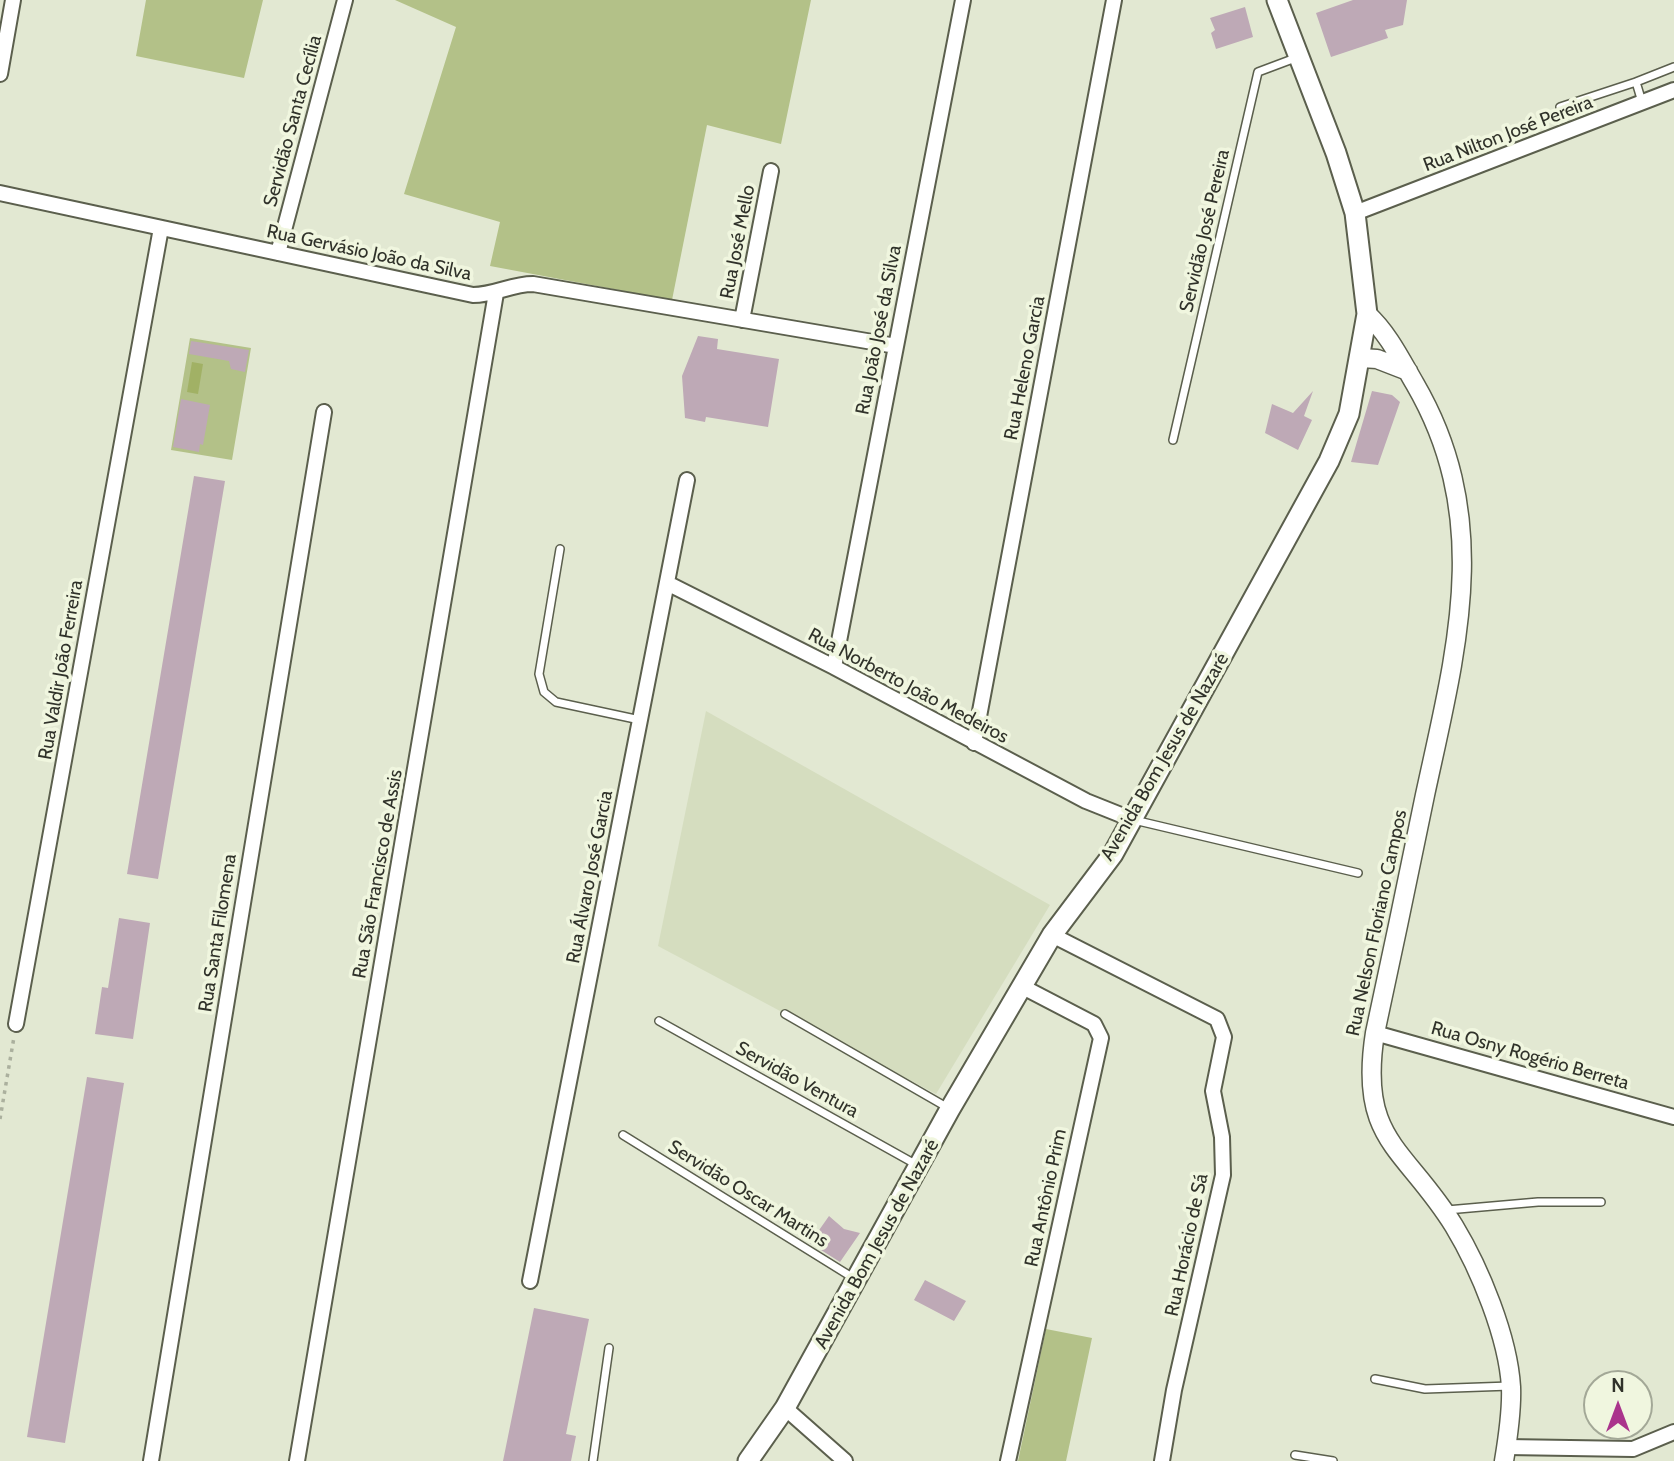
<!DOCTYPE html>
<meta charset="utf-8">
<style>
body{margin:0}
#map{position:relative;width:1674px;height:1461px;overflow:hidden;background:#e2e8d2;font-family:Cabin,sans-serif}
canvas{display:block}
.north{position:absolute;left:1583px;top:1370px;width:70px;height:70px;box-sizing:border-box;background:#f0f6df;border:2px solid #a3a897;border-radius:50%;rotate:0deg;font-size:19px;font-weight:700;line-height:28px;text-align:center;color:#30322a}
.north::after{content:'';display:block;margin:auto;width:24px;height:32px;background:#aa348c;clip-path:polygon(50% 0,100% 100%,50% 72%,0 100%)}
</style>
<div id="map">
<canvas width="1674" height="1461"></canvas>
<div class="north">N</div>
</div>
<script>
const ctx = document.querySelector('canvas').getContext('2d');
ctx.lineJoin = 'round';
function fillPath(path, color) { ctx.fillStyle = color; ctx.fill(path, 'evenodd'); }
function stroke(path, color, width, dash) { ctx.strokeStyle = color; ctx.lineWidth = width; ctx.lineCap = dash ? 'butt' : 'round'; ctx.setLineDash(dash || []); ctx.stroke(path); }
function label(font, color, halo, rows, align = 'center') {
  ctx.font = font + ' Cabin,sans-serif'; ctx.lineWidth = 7; ctx.setLineDash([]); ctx.textBaseline = 'middle'; ctx.strokeStyle = halo; ctx.fillStyle = color; for (const [text, x, y, turn = 0] of rows) {
    ctx.save(); ctx.translate(x, y); ctx.rotate((+turn || 0) * Math.PI / 180); ctx.textAlign = isNaN(turn) ? turn : align; if (halo) ctx.strokeText(text, 0, 0); ctx.fillText(text, 0, 0); ctx.restore();
  }
}
const built = new Path2D(`
 M706 711 1050 905 936 1094 658 946Z`);
const green = new Path2D(`
 M146 0H263L244 78 136 56Z
 M395 0H811L781 144 707 125 672 300 490 266 500 222 404 194 456 27Z
 M190 338 251 348 232 460 171 450Z
 M1046 1329 1092 1338 1066 1461H1018Z`);
const water = new Path2D(`
 M192 362 203 364 198 394 187 392Z`);
const building = new Path2D(`
 M1353 0H1407L1403 25 1385 30 1388 38 1331 57 1316 13Z
 M1245 7 1253 37 1216 49 1211 33 1215 30 1210 18Z
 M698 336 718 339 717 349 779 359 768 427 706 417 705 422 685 418 682 376Z
 M191 341 249 350 245 372 231 369 229 361 189 354Z
 M1313 391 1304 416 1312 420 1298 450 1265 433 1272 404 1293 413Z
 M1372 391 1392 395 1400 402 1378 465 1351 462Z
 M181 399 210 405 203 445 200 444 199 452 173 447Z
 M194 476 225 481 158 879 127 874Z
 M119 918 150 923 133 1039 95 1034 102 987 108 988Z
 M87 1077 124 1083 65 1443 27 1437Z
 M829 1216 844 1229 860 1233 840 1262 810 1243Z
 M925 1280 966 1301 954 1321 914 1300Z
 M534 1308 589 1319 566 1434 576 1436 571 1461H503Z`);
const path = new Path2D(`
 M0 1119 14 1037`);
const service = new Path2D(`
 M1642 102 1636 82 1674 67
 M1560 107 1636 82
 M1173 440 1258 72 1298 57
 M560 549 539 674 544 692 556 702 640 720
 M1134 820 1358 873
 M785 1014 950 1109
 M659 1021 917 1165
 M623 1135 855 1279
 M1447 1210 1538 1202H1601
 M1375 1379 1425 1389 1510 1386
 M1295 1455 1333 1461
 M593 1461 609 1348`);
const minor = new Path2D(`
 M0 74 13 0
 M0 193 473 295C495 295 511 284 533 284L896 346
 M1355 213 1674 90
 M278 253 345 0
 M742 320 771 171
 M667 583 834 667 1086 801 1131 819
 M834 667 963 0
 M974 743 1114 0
 M1052 935 1217 1019 1224 1037 1213 1091 1222 1137 1223 1175 1174 1390 1162 1461
 M16 1024 161 228
 M1375 1033 1674 1117
 M530 1281 687 480
 M785 1408 845 1461
 M1507 1447 1633 1449 1674 1432
 M151 1461 324 412
 M297 1461 496 293
 M1008 1461 1101 1038 1094 1024 1021 986`);
const tertiary = new Path2D(`
 M1367 314C1388 333 1401 360 1415 384 1494 520 1456 651 1425 795 1409 874 1392 954 1375 1033 1358 1141 1405 1147 1454 1226 1480 1269 1508 1337 1511 1387 1512 1411 1508 1437 1504 1461
 M1361 358 1377 359 1408 371`);
const secondary = new Path2D(`
 M748 1461 785 1408 950 1109 1052 935 1113 854 1329 461 1349 414 1367 314 1355 213 1336 153 1277 0`);
const streetNames = [
 ["Servidão Santa Cecília",293,121,-75],
 ["Rua Nilton José Pereira",1508,134,-21],
 ["Servidão José Pereira",1205,231,-77],
 ["Rua José Mello",738,242,-79],
 ["Rua Gervásio João da Silva",369,253,12],
 ["Rua João José da Silva",879,330,-79],
 ["Rua Heleno Garcia",1025,368,-79],
 ["Rua Valdir João Ferreira",61,670,-80],
 ["Rua Norberto João Medeiros",908,686,28],
 ["Avenida Bom Jesus de Nazaré",1165,757,-60],
 ["Rua São Francisco de Assis",378,874,-80],
 ["Rua Álvaro José Garcia",590,877,-79],
 ["Rua Nelson Floriano Campos",1377,923,-78],
 ["Rua Santa Filomena",218,933,-81],
 ["Rua Osny Rogério Berreta",1530,1056,16],
 ["Servidão Ventura",797,1080,29],
 ["Servidão Oscar Martins",748,1194,32],
 ["Rua Antônio Prim",1046,1198,-78],
 ["Avenida Bom Jesus de Nazaré",877,1244,-61],
 ["Rua Horácio de Sá",1187,1245,-78]
];
fillPath(built, '#d5ddbf');
fillPath(green, '#b3c188');
fillPath(water, '#a1b165');
fillPath(building, '#bea9b6');
stroke(service, '#5b5f4d', 10);
stroke(minor, '#5b5f4d', 18);
stroke(tertiary, '#5b5f4d', 21);
stroke(secondary, '#5b5f4d', 23);
stroke(path, '#abb09e', 3.5, [3.5, 5]);
stroke(service, '#fff', 7);
stroke(minor, '#fff', 14);
stroke(tertiary, '#fff', 18);
stroke(secondary, '#fff', 19);
label('19px', '#30322a', '#f0f6df', streetNames);
</script>
